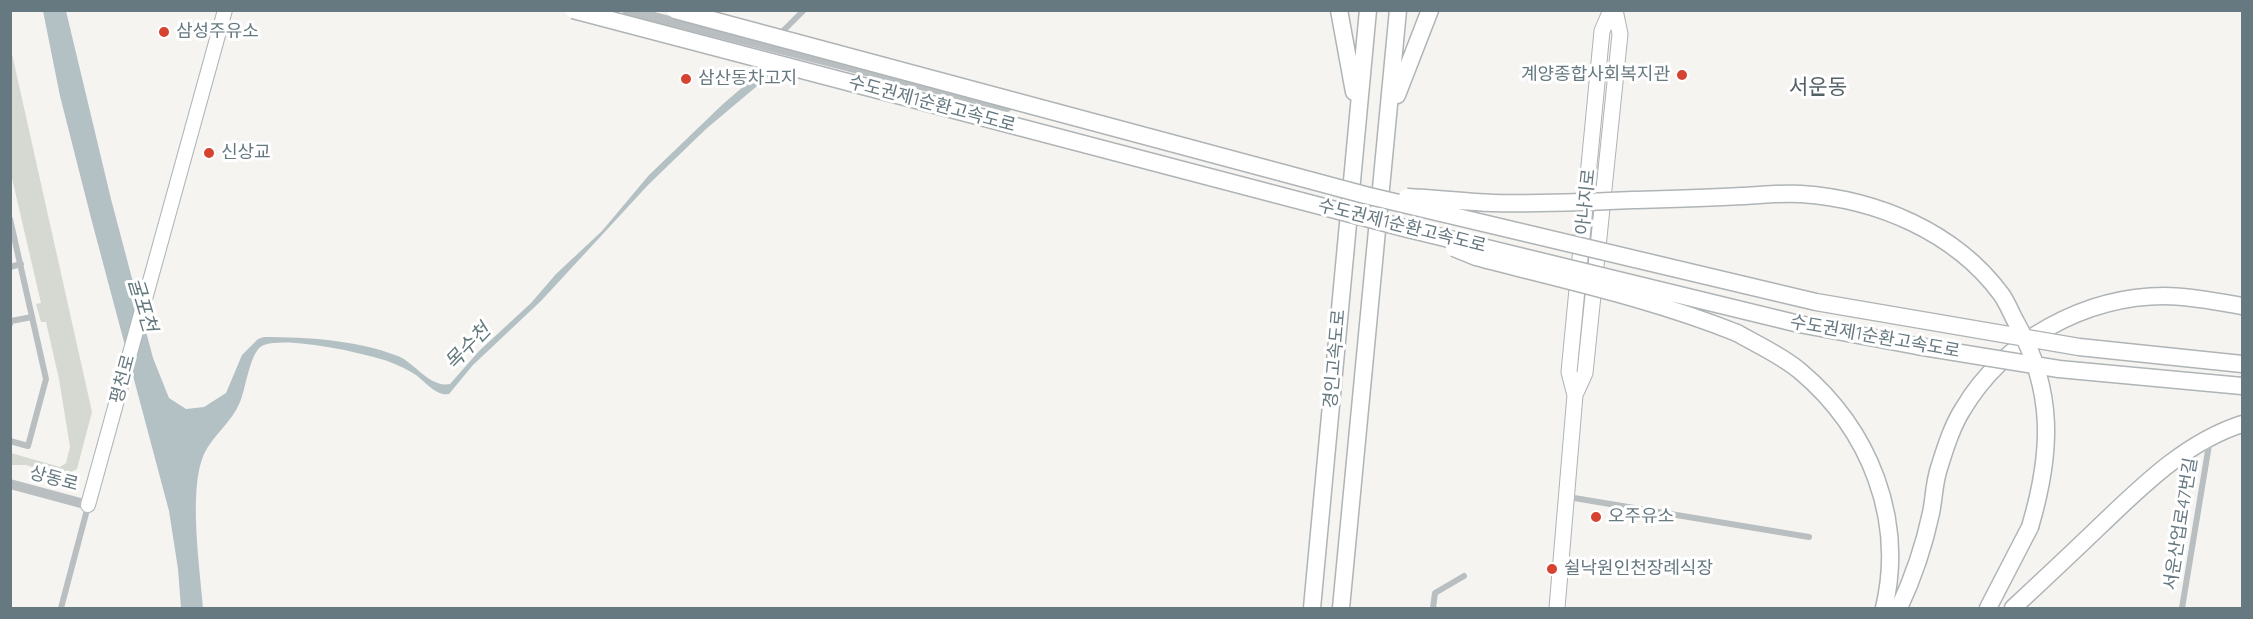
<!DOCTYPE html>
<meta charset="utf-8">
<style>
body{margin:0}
#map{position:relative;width:2253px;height:619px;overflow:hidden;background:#f5f4f1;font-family:Quicksand,sans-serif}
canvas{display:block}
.frame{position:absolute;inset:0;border:12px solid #667880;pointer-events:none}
</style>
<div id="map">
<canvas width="2253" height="619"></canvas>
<div class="frame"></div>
</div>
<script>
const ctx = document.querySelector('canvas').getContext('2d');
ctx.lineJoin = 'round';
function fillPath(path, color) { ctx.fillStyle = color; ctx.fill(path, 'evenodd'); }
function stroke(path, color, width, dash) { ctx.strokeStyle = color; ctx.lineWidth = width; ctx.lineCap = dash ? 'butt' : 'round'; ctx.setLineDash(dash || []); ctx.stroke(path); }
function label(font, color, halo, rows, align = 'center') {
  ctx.font = font + ' Quicksand,"Noto Sans KR",sans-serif'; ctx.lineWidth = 6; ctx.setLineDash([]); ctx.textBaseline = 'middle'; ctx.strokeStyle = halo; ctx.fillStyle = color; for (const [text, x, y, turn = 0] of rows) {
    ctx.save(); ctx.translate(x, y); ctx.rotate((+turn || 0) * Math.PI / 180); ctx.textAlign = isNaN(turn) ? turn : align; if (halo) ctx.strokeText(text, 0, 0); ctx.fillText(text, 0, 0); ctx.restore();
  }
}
const green = new Path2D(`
 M10 45 92 412 77 469 63 476 26 465H11V453L60 467 66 463 70 447 59 379 46 322H41L36 304 41 303 11 174Z`);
const water = new Path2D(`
 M43 11H66L111 199 153 358 169 398 186 409 204 407 226 393 242 355 258 339 264 337C308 337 356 340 398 356 415 363 430 388 450 384L479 351 531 303 556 274 602 231 649 175 723 104 759 73 769 76 706 129 649 184 541 301 473 365 449 394C435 397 423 378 411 372 401 366 389 361 377 358 352 351 288 337 264 345 250 349 246 389 240 402 232 422 213 435 204 454 188 490 200 568 203 608H181L178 569 169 511 91 218 60 96Z`);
const minor = new Path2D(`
 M778 36 804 10
 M10 219 46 379 28 446 10 441
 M10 267 21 264
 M10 324 11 321 32 317
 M1568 497 1809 537
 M61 608 88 506
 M1433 608 1435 593 1464 576
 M2182 608 2209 445`);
const tertiary = new Path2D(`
 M627 10 1007 107
 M10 484 88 505`);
const secondary = new Path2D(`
 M88 505 225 10`);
const primary = new Path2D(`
 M1575 395 1585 373 1620 34 1615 10
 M1557 608 1575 395 1569 372 1602 31 1611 10`);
const motorway = new Path2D(`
 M1339 10 1354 92
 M1397 95 1430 10
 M1737 333C1758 345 1781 355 1800 371 1870 430 1905 519 1884 608
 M1312 608 1368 10
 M1341 608 1398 10
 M1899 608C1913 578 1924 546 1931 513 1934 499 1934 483 1939 468 1945 449 1952 426 1963 409 2004 340 2086 296 2165 296 2191 296 2217 302 2242 306
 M1988 608 2030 527
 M2013 608C2042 581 2072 553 2101 525 2143 485 2186 442 2242 424`);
const motorwayBridge = new Path2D(`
 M573 10 1404 228 1799 324 1917 346 2059 369 2242 386
 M675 10 1365 195 1816 302 2079 347 2242 364
 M1407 197C1436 198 1464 202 1493 203 1540 204 1587 202 1633 200 1669 199 1706 198 1742 196 1761 195 1781 193 1801 194 1877 199 1955 232 2001 294 2007 302 2011 313 2016 322 2055 391 2052 453 2030 527
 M1454 248 1476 257C1563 280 1653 299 1737 333`);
const markers = [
 [164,32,6,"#d64330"],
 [1682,75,6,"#d64330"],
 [686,79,6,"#d64330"],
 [209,153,6,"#d64330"],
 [1596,517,6,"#d64330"],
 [1552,569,6,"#d64330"]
];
const poiNames = [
 ["삼성주유소",176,32],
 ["계양종합사회복지관",1670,75,"right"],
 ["삼산동차고지",698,79],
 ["신상교",221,153],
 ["오주유소",1608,517],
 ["쉴낙원인천장례식장",1564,569]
];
const streetNames = [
 ["수도권제1순환고속도로",932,104,15],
 ["아나지로",1586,202,-84],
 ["수도권제1순환고속도로",1402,226,14],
 ["수도권제1순환고속도로",1875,337,10],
 ["경인고속도로",1335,359,-85],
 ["평천로",123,379,-75],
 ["상동로",54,479,15],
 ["서운산업로47번길",2181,524,-81]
];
const waterNames = [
 ["굴포천",142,305,73],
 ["목수천",468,347,-46]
];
const quarterNames = [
 ["서운동",1818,88]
];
fillPath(green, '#d5d9d1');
fillPath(water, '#b4c1c4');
stroke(secondary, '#aeb5b8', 16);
stroke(primary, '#adb3b6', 17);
stroke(motorway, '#afb4b6', 19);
stroke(minor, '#b9bfc1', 6);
stroke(tertiary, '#b9bfc1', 10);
stroke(secondary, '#fff', 14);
stroke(primary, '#fff', 15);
stroke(motorway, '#fff', 16);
stroke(motorwayBridge, '#afb4b6', 19, []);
stroke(motorwayBridge, '#fff', 16);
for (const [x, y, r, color] of markers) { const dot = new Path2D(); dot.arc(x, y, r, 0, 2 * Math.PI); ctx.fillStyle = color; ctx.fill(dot); stroke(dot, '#fff', 2); }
label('18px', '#667880', '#fff', poiNames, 'left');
label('18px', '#667880', '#fff', streetNames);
label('italic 20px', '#62797d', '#fff', waterNames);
label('21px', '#536066', '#fff', quarterNames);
</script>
